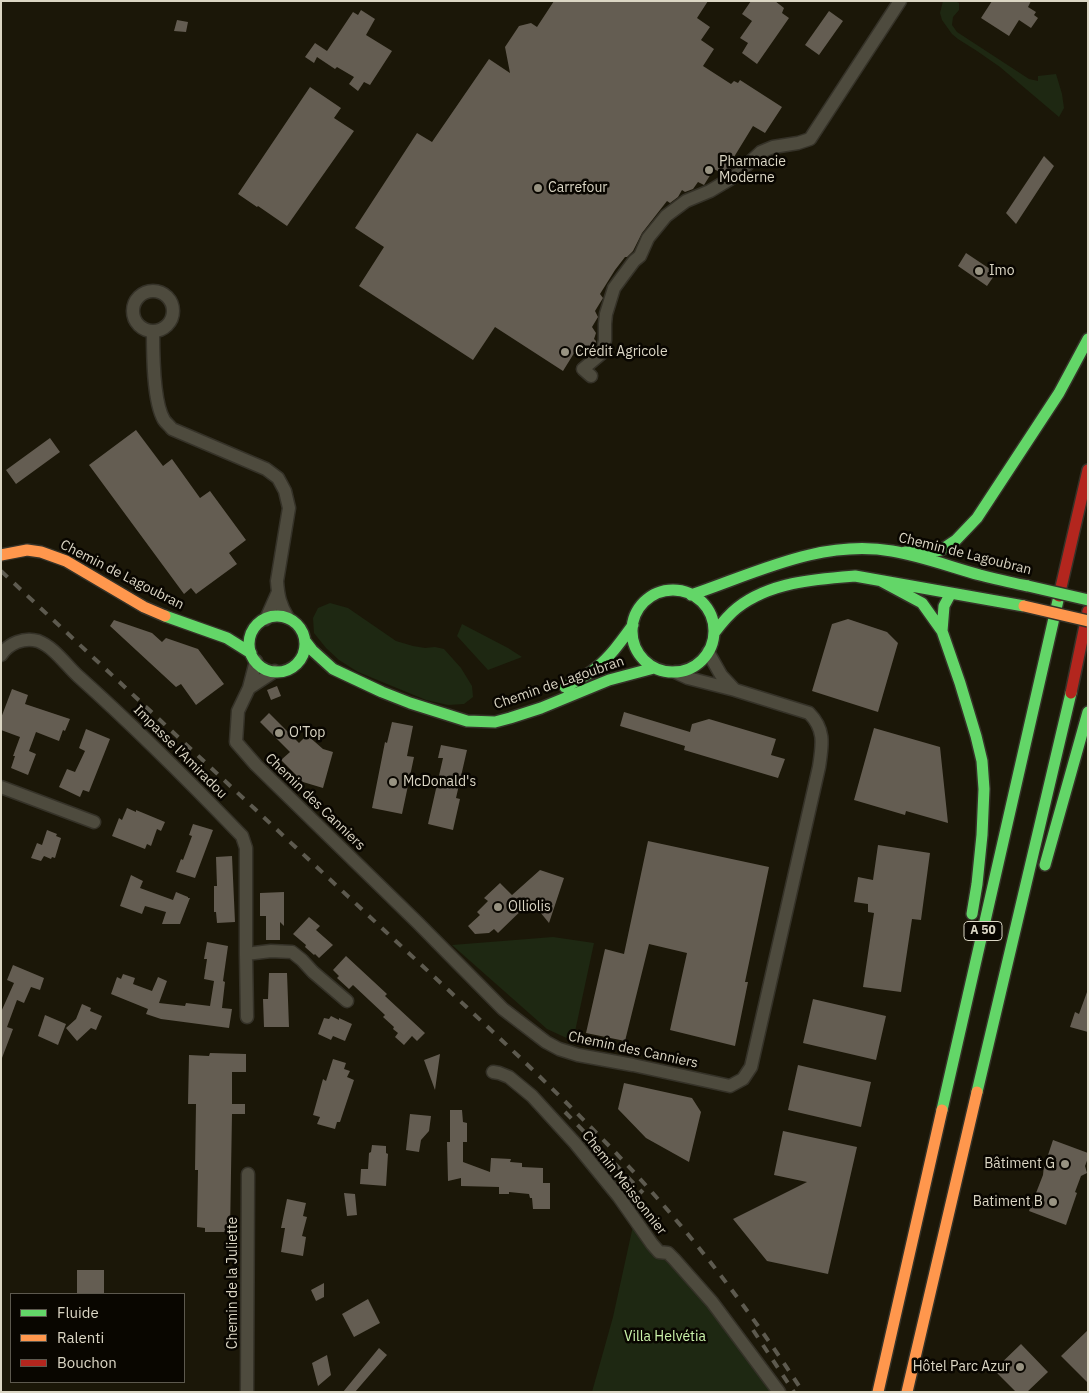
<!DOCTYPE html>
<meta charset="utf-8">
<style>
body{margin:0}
#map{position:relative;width:1089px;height:1393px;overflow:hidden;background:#1b1708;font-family:"IBM Plex Sans",sans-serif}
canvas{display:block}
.frame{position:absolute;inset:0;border:2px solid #dbd6c4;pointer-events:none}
.legend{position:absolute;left:10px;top:1293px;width:175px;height:90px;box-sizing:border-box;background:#090600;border:1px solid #5d594e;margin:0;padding:6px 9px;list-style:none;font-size:15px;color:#dbd6c4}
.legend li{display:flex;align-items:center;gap:10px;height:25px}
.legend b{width:25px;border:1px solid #5d594e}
</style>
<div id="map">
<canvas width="1089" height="1393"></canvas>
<div class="frame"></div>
<ul class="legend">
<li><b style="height:6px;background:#63d668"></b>Fluide</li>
<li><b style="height:6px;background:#ff974d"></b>Ralenti</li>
<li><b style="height:6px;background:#b3261e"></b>Bouchon</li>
</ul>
</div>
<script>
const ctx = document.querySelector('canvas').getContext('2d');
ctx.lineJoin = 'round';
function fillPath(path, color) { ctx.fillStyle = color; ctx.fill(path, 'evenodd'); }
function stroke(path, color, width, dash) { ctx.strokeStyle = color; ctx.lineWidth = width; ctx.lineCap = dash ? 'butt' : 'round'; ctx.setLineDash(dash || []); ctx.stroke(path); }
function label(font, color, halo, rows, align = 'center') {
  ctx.font = font + ' "IBM Plex Sans",sans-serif'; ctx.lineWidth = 5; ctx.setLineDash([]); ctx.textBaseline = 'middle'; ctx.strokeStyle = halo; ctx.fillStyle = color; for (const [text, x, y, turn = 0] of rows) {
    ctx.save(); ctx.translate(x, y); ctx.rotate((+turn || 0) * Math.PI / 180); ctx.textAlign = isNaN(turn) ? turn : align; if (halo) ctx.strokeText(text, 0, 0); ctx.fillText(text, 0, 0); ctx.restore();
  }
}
const green = new Path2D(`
 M943 1H955L959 3V10L953 17 952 25 957 32 1029 79 1038 81V76L1056 74 1062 94 1064 108 1059 117 1000 67 977 51 958 39 952 34 942 20 940 13Z
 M330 603 348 608 396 641 413 646 425 648 435 647 444 649 461 668 472 686 473 697 464 704 448 705 426 700 358 672 339 660 326 648 314 633 313 618 318 608Z
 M462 624 508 648 522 657 488 670 457 636Z
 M553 937 594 943 573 1041 547 1029 452 945Z
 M633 1226 671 1257 773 1392H592L613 1317Z`);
const building = new Path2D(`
 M554 1H708L697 18 710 27 701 40 714 49 703 66 731 84 734 81 738 83 740 80 782 107 765 133 753 126 734 157 739 161 730 169H727L723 174 714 169 704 185 698 182 693 189 685 192 682 190 678 197 670 203 667 201 642 233 633 251 627 257H625L615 270 600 294 603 298 595 311 598 317 592 327 596 333 594 339 596 341 595 349 591 352 582 354 576 350 563 371 495 327 473 360 359 286 384 247 355 228 417 133 432 142 489 59 510 73 505 47 519 26 531 23 537 27Z
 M751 1H775L784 8 782 13 789 18 757 64 742 53 748 43 740 38 752 21 742 14Z
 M992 1H1031L1028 7 1036 12 1034 15 1038 18 1031 28 1019 20 1009 36 981 18Z
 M361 10 375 19 366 35 392 51 370 85 364 82 358 91 349 84 354 77 337 67 335 69 317 57 314 63 305 57 315 43 327 51 353 12 358 15Z
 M829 11 843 21 819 55 805 45Z
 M177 20 188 22 186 32 174 31Z
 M310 87 341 108 334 118 354 131 287 226 258 206 257 207 238 194Z
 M1044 156 1054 166 1016 224 1006 213Z
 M966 253 996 273 987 286 958 266Z
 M136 430 163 466 172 459 200 498 210 491 246 540 229 553 237 564 196 594 191 588 184 594 89 465Z
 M50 438 60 452 16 484 6 470Z
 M848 619 887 632 898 643 878 712 812 691 832 624Z
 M114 620 152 633 162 642 166 638 198 649 224 684 196 705 181 684 176 687 110 626Z
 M277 686 281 696 271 700 267 690Z
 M12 689 28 695 25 704 70 719 65 731 63 730 59 741 36 732 29 751 36 754 28 775 11 768 15 756H13L20 737 1 730V718Z
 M624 712 690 732 692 724 709 719 776 739 771 755 785 759 778 778 684 750 685 746 620 726Z
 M269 713 299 743 307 735 323 749 333 752 323 788 303 782 281 760 290 752 260 722Z
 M392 722 413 726 407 756 414 757 402 814 372 808 385 742 387 743Z
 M874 728 940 747 948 823 906 811 905 815 854 800Z
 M86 729 110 739 89 792 83 790 80 797 59 787 67 769 75 772 85 751 79 748Z
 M441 745 467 750 456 798 460 799 453 830 428 824 443 758H438Z
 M127 808 136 812V810L165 822 161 831 157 829 151 846 147 844 145 849 112 836 119 818 122 820Z
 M193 824 213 830 195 878 176 872 181 859 183 860 192 836 189 835Z
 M47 830 57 834 56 836 61 838 55 858 52 857 51 859 44 856 41 861 31 858 37 843 42 845Z
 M648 841 769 867 745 982H748L735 1046 670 1030 687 953 649 944 625 1041 586 1033 605 949 624 954Z
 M878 845 930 853 921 920 912 919 901 992 863 987 874 913 868 912V904L854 902 858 877 873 880Z
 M232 856 235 922 217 923 216 912H214V886H217L216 857Z
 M540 870 564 878 549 923 531 901 498 933 494 929 489 933 475 934 468 926 480 915 477 912 488 901 484 898 500 883 512 895Z
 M131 875 143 881 140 888 173 900 176 892 188 897V898H190L180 924H162L166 912 145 906 142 914 120 906Z
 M284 892V926L280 922V940H266V916H260V893Z
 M309 917 320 926 316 930 333 945 319 958 315 954 314 955 305 947 306 945 293 934Z
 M207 942 228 946 223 981 225 982 222 1008 232 1009 229 1028 161 1019 146 1014 148 1009 111 994 117 977 121 979 123 974 135 978 133 984 152 991 158 977 167 981 159 1003 185 1006 186 1003 210 1006 214 981 204 979 207 959H204Z
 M346 956 387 994 385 996 425 1033 417 1041 412 1036 404 1045 395 1037 398 1033 393 1029 394 1027 383 1017 385 1015 353 985 349 989 337 978 339 976 333 970Z
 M13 965 44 978 40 990 31 987 24 1003 17 1000 7 1027 13 1029 2 1058 1 1012 14 983 7 980Z
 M269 973H287L289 1027H264L263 999H268Z
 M1087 992H1088V1032L1070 1027 1075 1012 1079 1014Z
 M813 999 886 1016 876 1060 803 1043Z
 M82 1004 91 1008 90 1011 102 1016 96 1030 91 1028 77 1041 66 1028 76 1019Z
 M45 1015 66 1024 58 1045 38 1036Z
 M331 1016 339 1020V1018L352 1024 345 1041 333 1036 331 1040 318 1034 324 1018 329 1019Z
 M210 1053 246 1054V1072H232V1104H245V1114H232L230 1232H205V1228L197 1227 198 1170H195L196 1104H188L189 1055 209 1056Z
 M440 1054 435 1090 424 1060Z
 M333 1059 346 1063 344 1069 350 1071 347 1077 354 1080 340 1122H337L335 1129 317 1124 320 1117 313 1115 323 1079 326 1081Z
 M798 1065 871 1082 861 1127 788 1110Z
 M624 1083 692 1098 701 1112 689 1162 646 1138 618 1109Z
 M450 1110H462L463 1122 467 1123V1142H463V1162L490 1172 491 1158 511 1159 510 1162 522 1163V1167L543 1168V1183H550V1209H533L532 1198H530L529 1194 509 1192V1194H499V1187L461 1186V1178L448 1181 447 1142H450Z
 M410 1114 431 1116 429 1131 421 1140 419 1152 406 1150Z
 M783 1131 857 1147 828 1274 767 1261 733 1219 807 1182 774 1175Z
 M1053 1140 1088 1153V1158L1085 1166 1087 1173 1081 1176 1075 1192 1077 1193 1066 1225 1029 1211 1043 1175 1044 1165 1048 1158V1155Z
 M372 1145 386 1146V1153L388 1154 386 1186 360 1184 361 1169H368L369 1153 371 1152Z
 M344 1193 355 1194 357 1215 347 1216Z
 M287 1199 306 1203 303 1216 307 1217 302 1236 306 1237 303 1256 281 1252 285 1228H281Z
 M77 1270H104V1294H77Z
 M324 1283V1297L316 1301 311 1290Z
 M368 1299 380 1323 354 1337 342 1314Z
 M1088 1330V1383L1061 1356Z
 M1021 1344 1048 1372 1027 1392H1016L994 1370Z
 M379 1348 387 1355 355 1392H343Z
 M327 1355 331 1375 318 1386 312 1363Z`);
const street = new Path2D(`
 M133 311a20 20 0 1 1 40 0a20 20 0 1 1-40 0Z
 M153 331C153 353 153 402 164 420 166 423 170 426 172 429L266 469 278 478 285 491 289 508 277 581C278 596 280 605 288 618
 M591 376 583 369 602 353 605 340V324L606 314 614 288 634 261 640 256 648 238 666 216 686 201 710 191 735 176 761 152 773 147 798 143 810 139 900 1
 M266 619 278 592
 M708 652 721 675 735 690
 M1 655C9 643 24 637 38 641 54 647 66 665 78 676 135 727 189 781 242 836L246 848V954L247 1017
 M256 661 249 688 238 711 236 742 256 765 418 923 503 1009 546 1042 559 1049 578 1055 633 1065 730 1086 743 1079 751 1067 819 767C822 746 826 730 809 713L735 690 688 678 675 672
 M249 688 275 671
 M1 787 94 822
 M246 954 271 951 292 952 302 960 313 972 347 1001
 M493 1072 499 1073 509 1077 532 1096 575 1143 619 1197 652 1244 659 1252 668 1253 674 1259 712 1302 779 1392
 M247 1392 248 1174`);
const fast = new Path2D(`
 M905 552H928L941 550 956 540 977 518 1059 393 1088 339
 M881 581 922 603 942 631 960 683 976 736 982 761 984 789 982 835 977 884 972 914
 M632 631a41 41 0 1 1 82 0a41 41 0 1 1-82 0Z
 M691 595C756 573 821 539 892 551 922 556 951 567 980 575 996 579 1012 583 1028 586
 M165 616 227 638 251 653
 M249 644a28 28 0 1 1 56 0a28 28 0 1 1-56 0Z
 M942 631 944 606 951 593
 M714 633C721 624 728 615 737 608 770 582 816 579 855 576L1024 606
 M305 641 312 650 333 669 382 692 410 703 467 721 495 722 510 718 541 708 609 680 654 668
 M565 687C576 681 587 676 596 668 611 656 622 640 633 625
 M1045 865 1088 712
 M977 1092 1071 693
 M942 1110 1059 596`);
const slow = new Path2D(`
 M1 555 27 550 41 552 66 561 144 607 165 616
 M878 1392 942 1110
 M907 1392 977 1092`);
const jam = new Path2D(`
 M1059 596 1088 470
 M1071 693 1088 611`);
const rail = new Path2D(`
 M1 571C129 691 257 811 385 931 462 1003 541 1075 614 1151 685 1225 747 1306 803 1392
 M565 1112 643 1193
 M753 1330 794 1392`);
const fastBridge = new Path2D(`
 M1028 586 1088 600`);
const slowBridge = new Path2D(`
 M1024 606 1088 621`);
const markers = [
 [709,170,5,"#989382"],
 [538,188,5,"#989382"],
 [979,271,5,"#989382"],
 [565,352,5,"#989382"],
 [279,733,5,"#989382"],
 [393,782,5,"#989382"],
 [498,907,5,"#989382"],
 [1065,1164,5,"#989382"],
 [1053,1202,5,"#989382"],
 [1020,1367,5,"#989382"]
];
const shields = [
 [983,931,38]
];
const shieldNames = [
 ["A 50",983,931]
];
const poiNames = [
 ["Pharmacie",719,162],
 ["Moderne",719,178],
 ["Carrefour",548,188],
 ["Imo",989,271],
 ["Crédit Agricole",575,352],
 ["O'Top",289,733],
 ["McDonald's",403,782],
 ["Olliolis",508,907],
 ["Bâtiment G",1055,1164,"right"],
 ["Batiment B",1043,1202,"right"],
 ["Hôtel Parc Azur",1010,1367,"right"]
];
const streetNames = [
 ["Chemin de Lagoubran",965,554,14],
 ["Chemin de Lagoubran",122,575,27],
 ["Chemin de Lagoubran",559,683,-19],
 ["Impasse l'Amiradou",180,752,45],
 ["Chemin des Canniers",315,802,44],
 ["Chemin des Canniers",633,1050,12],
 ["Chemin Meissonnier",624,1183,52],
 ["Chemin de la Juliette",233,1283,-90]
];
const parkNames = [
 ["Villa Helvétia",665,1337]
];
fillPath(green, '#1e2812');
fillPath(building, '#645d52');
stroke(street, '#353228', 15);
stroke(fast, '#353228', 14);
stroke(slow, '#353228', 14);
stroke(jam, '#353228', 14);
stroke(street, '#4e4b3e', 12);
stroke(fast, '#63d668', 11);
stroke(slow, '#ff974d', 11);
stroke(jam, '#b3261e', 11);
stroke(rail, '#5d5a4f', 4, [9, 9]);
stroke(fastBridge, '#353228', 14, []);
stroke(slowBridge, '#353228', 14, []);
stroke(fastBridge, '#63d668', 11);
stroke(slowBridge, '#ff974d', 11);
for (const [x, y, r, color] of markers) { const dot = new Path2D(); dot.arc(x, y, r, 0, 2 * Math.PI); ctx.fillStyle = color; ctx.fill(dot); stroke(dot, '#090600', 2); }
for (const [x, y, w] of shields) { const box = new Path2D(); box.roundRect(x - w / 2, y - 9.5, w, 19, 4); ctx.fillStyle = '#090600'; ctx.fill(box); stroke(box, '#dbd6c4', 1); }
label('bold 12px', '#dbd6c4', null, shieldNames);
label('14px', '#dbd6c4', '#090600', poiNames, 'left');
label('14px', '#dbd6c4', '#090600', streetNames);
label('14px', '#cbf4aa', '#090600', parkNames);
</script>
